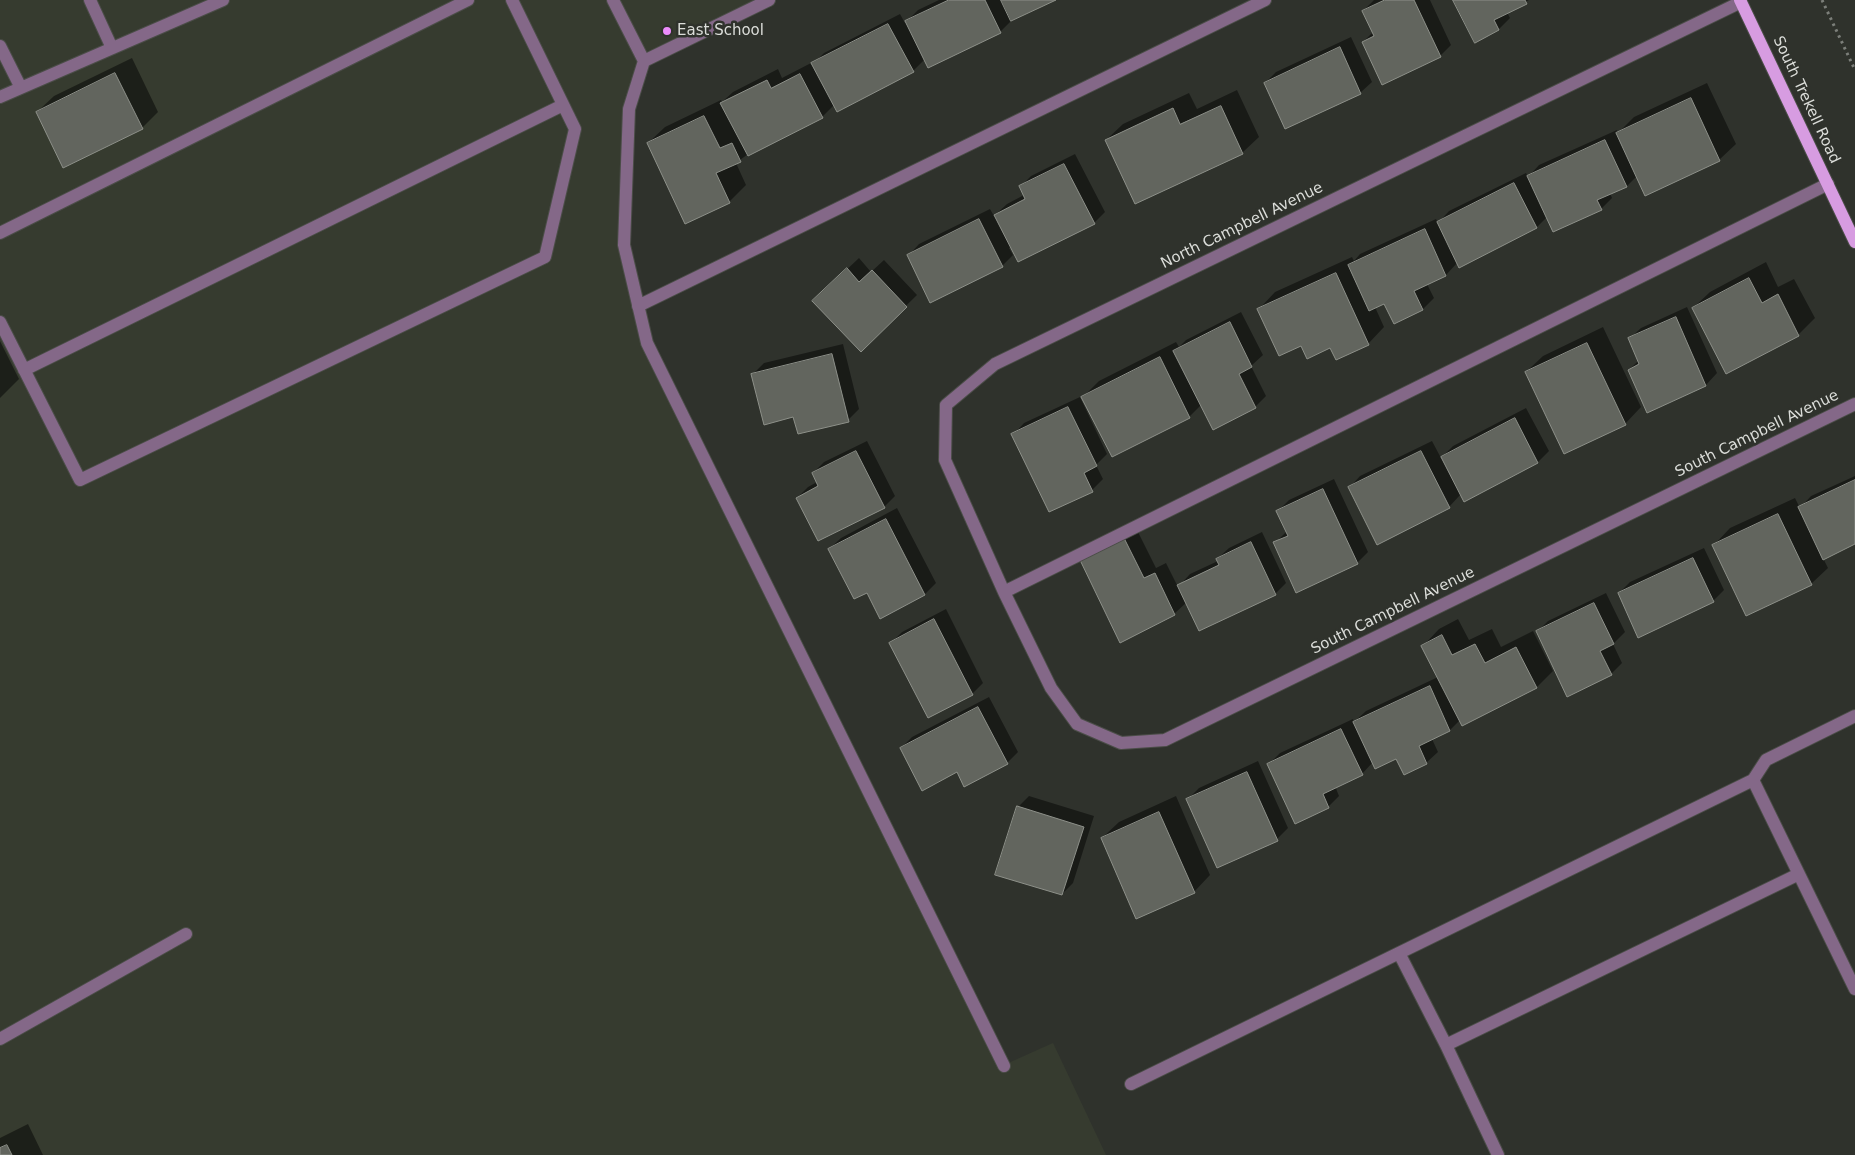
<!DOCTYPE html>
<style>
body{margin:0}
canvas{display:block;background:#2f322c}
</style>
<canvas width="1855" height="1155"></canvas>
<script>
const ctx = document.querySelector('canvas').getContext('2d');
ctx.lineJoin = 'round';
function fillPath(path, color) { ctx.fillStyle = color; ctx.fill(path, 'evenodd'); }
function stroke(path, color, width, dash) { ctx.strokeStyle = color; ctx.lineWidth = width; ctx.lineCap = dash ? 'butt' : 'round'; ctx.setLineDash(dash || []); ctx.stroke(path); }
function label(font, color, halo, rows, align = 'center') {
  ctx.font = font + ' "DejaVu Sans",sans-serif'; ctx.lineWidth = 5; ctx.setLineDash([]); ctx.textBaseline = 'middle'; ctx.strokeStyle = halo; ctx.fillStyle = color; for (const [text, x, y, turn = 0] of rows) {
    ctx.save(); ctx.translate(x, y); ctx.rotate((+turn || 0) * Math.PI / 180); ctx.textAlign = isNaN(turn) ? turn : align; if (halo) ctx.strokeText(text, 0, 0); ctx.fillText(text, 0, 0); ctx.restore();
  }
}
const built = new Path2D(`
 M0 0H769L644 61 629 109 624 245 647 343 1004 1065 1053 1043 1106 1155H0Z`);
const shadow = new Path2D(`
 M939 0H1053L1011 21 1000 32 925 59 913 71 834 105 822 117 748 154 736 163 746 185 729 202 686 222 648 143 665 127 721 100 722 102 733 92 778 69 782 78 811 63 812 65 824 53 900 14 905 23 918 10Z
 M1374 0H1430L1451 45 1440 56 1363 42 1373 32 1363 11Z
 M1455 0H1529L1507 12 1510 18 1499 29Z
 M1351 37 1372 82 1360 93 1265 83 1276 72Z
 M132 58 158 112 142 128 37 112 54 96Z
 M1707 83 1736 144 1719 160 1637 176 1627 186 1610 193 1612 198 1601 209 1547 217 1537 227 1458 262 1446 275 1427 284 1434 298 1423 309 1394 322 1385 302 1375 307 1384 327 1368 344 1331 346 1302 344 1259 309 1275 292 1352 257 1354 261 1360 254 1436 219 1438 223 1449 211 1526 173 1528 177 1539 165 1617 130 1618 133 1634 117Z
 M1237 90 1259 137 1242 153 1106 140 1123 124 1189 93 1197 109Z
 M1075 154 1105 212 1094 223 1012 246 1009 248 1013 255 1002 266 908 256 919 244 990 209 994 216 1007 204 1024 195 1020 187 1031 176Z
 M859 258 871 272 884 260 917 295 861 350 825 290Z
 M1766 262 1778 287 1794 279 1815 318 1798 335 1693 308 1710 292Z
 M1687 307 1717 373 1706 385 1647 411 1629 370 1639 360 1629 339 1641 328Z
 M1241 312 1263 355 1251 366 1266 396 1255 407 1202 404 1189 417 1083 397 1099 381 1176 342 1179 347 1186 340Z
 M1603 327 1641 407 1625 424 1526 372 1543 356Z
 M0 341 19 379 0 398Z
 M843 344 859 409 848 420 794 416 753 374 764 363Z
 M1080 397 1107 454 1096 465 1103 479 1092 490 1013 435 1024 423Z
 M1526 408 1549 451 1538 462 1465 500 1461 494 1449 507 1349 488 1360 476 1432 441 1441 458 1453 446Z
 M867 441 895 496 884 507 797 498 808 487 817 482 813 473 824 462Z
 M1855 476V543L1823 558 1828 568 1811 584 1714 545 1730 528 1795 498 1800 508 1811 496Z
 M1334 479 1368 552 1357 563 1275 543 1287 531 1278 511 1289 500Z
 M897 508 936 583 925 594 880 617 867 591 829 549 841 538Z
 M1136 528 1156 568 1166 563 1178 587 1190 574 1218 561 1217 559 1229 548 1262 532 1286 583 1275 594 1187 602 1174 614 1081 560Z
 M1704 548 1724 590 1713 601 1619 593 1630 582Z
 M1606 593 1625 632 1613 644 1622 663 1611 674 1537 632 1548 621Z
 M946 609 983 683 972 694 891 643 902 632Z
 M1458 619 1469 640 1492 629 1501 647 1533 631 1553 671 1537 687 1460 720 1450 730 1432 739 1438 752 1426 763 1404 773 1397 758 1373 762 1362 774 1335 786 1339 796 1328 807 1269 764 1280 753 1353 719 1354 722 1366 711 1438 677 1423 646 1439 629Z
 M989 697 1018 752 1007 763 958 771 901 748 912 737Z
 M1258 761 1288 828 1277 839 1218 866 1188 799 1199 788Z
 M1029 796 1094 816 1073 883 1062 894 1018 807Z
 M1176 796 1210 875 1194 892 1102 838 1119 822Z
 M28 1124 43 1155H0V1138Z`);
const building = new Path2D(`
 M949 0H985L1001 33 928 68 905 21Z
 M1001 0H1056L1011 21Z
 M1385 0H1414L1441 57 1382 85 1362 42 1374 36 1362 11Z
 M1453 0H1525L1527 4 1494 20 1499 30 1475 43Z
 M888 24 914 72 837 112 811 63Z
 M1340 47 1361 94 1285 129 1264 83Z
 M115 73 143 129 63 168 36 112Z
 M800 74 823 118 748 156 720 103 767 80 771 88Z
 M1691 98 1720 161 1645 196 1616 133Z
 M1221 106 1243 154 1135 204 1105 140 1173 108 1180 124Z
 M704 116 720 148 732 143 741 162 716 173 730 203 685 224 647 143Z
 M1605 140 1627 187 1597 200 1602 210 1553 232 1527 176Z
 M1064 164 1095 224 1018 262 994 215 1025 199 1019 186Z
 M1514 183 1537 228 1459 268 1437 222Z
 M979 219 1003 267 930 303 907 255Z
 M1425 229 1446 276 1414 291 1423 310 1394 324 1384 304 1369 311 1348 265Z
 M847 268 859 282 872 270 907 307 861 352 812 301Z
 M1336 273 1369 345 1336 360 1330 348 1307 359 1301 346 1279 356 1257 309Z
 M1749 278 1762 303 1778 294 1799 336 1726 374 1692 308Z
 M1676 317 1706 386 1647 413 1628 370 1639 364 1628 338Z
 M1230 322 1252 367 1239 374 1256 408 1213 430 1173 351Z
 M1587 343 1626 425 1564 454 1525 372Z
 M832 354 849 422 798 434 793 417 764 425 751 374Z
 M1160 357 1190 418 1112 457 1081 397Z
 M1068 407 1097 466 1084 473 1093 492 1049 512 1011 434Z
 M1515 418 1538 463 1464 502 1441 457Z
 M856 451 885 508 818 541 796 498 818 486 812 473Z
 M1421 451 1450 508 1377 545 1348 487Z
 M1855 480V544L1823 560 1798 507Z
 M1323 489 1358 564 1296 593 1273 542 1288 536 1276 511Z
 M1778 514 1812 585 1746 616 1712 545Z
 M886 519 925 595 880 619 867 593 854 599 828 549Z
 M1124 538 1144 578 1155 573 1175 615 1120 643 1080 560Z
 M1251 542 1276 595 1199 631 1177 585 1219 565 1216 559Z
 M1693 558 1714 602 1638 638 1618 593Z
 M1594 603 1614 644 1600 651 1612 675 1567 697 1536 631Z
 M934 619 973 695 928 718 889 643Z
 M1442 635 1452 655 1475 644 1485 663 1516 647 1537 688 1462 726 1421 646Z
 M1430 686 1450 731 1419 746 1427 764 1404 775 1396 759 1375 769 1353 722Z
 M978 707 1008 764 964 787 957 772 922 791 900 748Z
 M1341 729 1363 775 1323 794 1329 808 1295 824 1267 764Z
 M1247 772 1278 841 1217 868 1186 799Z
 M1017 806 1084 827 1062 895 995 875Z
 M1159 812 1195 893 1136 919 1101 838Z
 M7 1145 12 1155H0V1148Z`);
const path = new Path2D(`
 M1822 0 1855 70`);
const minor = new Path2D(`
 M90 0 112 48
 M613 0 644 61
 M1741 2 995 364 946 405 945 460 1004 592 1051 688 1077 724 1121 743 1165 740 1855 404
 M0 46 21 88
 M644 61 629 109 624 245 647 343 1004 1066
 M644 61 769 0
 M0 97 223 0
 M0 233 468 0
 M638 306 1265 0
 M0 322 80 480 545 257 575 129 512 0
 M24 370 563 105
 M1004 592 1828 184
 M1753 780 1766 760 1855 716
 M1399 953 1446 1045
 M0 1039 186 934
 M1131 1084 1753 780 1855 989
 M1498 1155 1446 1045 1799 874`);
const major = new Path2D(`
 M1740 0 1855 242`);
const markers = [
 [667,31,5,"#ec8cfb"]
];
const poiNames = [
 ["East School",677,31]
];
const streetNames = [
 ["South Trekell Road",1806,100,65],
 ["North Campbell Avenue",1242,226,-26],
 ["South Campbell Avenue",1757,434,-26],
 ["South Campbell Avenue",1393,611,-26]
];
fillPath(built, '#363b2f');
fillPath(shadow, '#0007');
fillPath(building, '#62655e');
stroke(building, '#8d9089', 1);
stroke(minor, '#4b4d48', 14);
stroke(major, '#4b4d48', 14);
stroke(path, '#7c7f7a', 3, [2.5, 4]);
stroke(minor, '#846888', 12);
stroke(major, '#d79ce1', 12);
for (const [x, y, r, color] of markers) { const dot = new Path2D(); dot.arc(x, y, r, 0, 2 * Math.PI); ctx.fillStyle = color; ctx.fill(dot); stroke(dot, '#2f322c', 2); }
label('15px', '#dbddd9', '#2f322c', poiNames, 'left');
label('15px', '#dbddd9', '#2f322c', streetNames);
</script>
